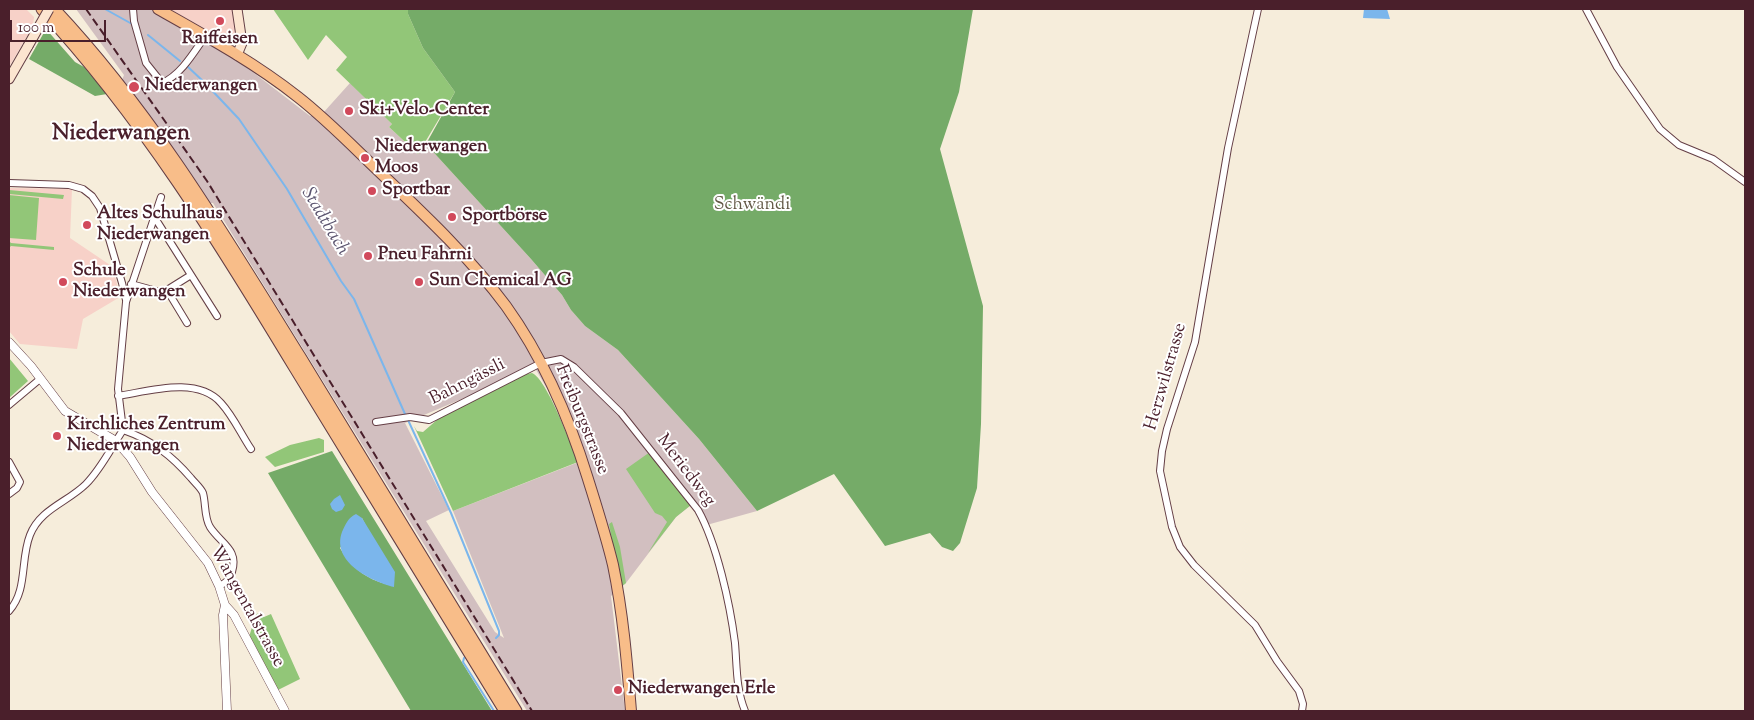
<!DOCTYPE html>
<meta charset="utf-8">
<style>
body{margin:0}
#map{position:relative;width:1754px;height:720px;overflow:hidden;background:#f6eddb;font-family:"Sorts Mill Goudy",serif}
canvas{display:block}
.frame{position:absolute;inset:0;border:10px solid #4a1f2b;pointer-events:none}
.scale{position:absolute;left:10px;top:20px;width:96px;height:22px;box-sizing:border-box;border:2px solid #4a1f2b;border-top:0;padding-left:6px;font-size:15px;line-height:18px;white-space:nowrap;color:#4a1f2b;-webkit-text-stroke:4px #fff;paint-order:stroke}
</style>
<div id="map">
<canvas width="1754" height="720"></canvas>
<div class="frame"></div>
<div class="scale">100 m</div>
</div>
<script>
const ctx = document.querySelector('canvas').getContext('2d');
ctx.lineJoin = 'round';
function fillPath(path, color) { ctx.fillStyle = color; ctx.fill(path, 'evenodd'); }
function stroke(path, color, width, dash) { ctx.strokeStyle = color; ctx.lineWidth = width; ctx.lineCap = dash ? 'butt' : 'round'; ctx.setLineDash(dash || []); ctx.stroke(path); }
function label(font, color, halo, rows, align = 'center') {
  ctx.font = font + ' "Sorts Mill Goudy",serif'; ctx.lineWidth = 4; ctx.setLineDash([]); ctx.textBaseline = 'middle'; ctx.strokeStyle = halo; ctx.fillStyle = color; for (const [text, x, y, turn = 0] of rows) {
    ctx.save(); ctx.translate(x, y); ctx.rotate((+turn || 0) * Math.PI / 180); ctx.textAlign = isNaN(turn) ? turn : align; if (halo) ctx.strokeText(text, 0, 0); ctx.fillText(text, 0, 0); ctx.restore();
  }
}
const built = new Path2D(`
 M9 9H26L34 17 33 26 9 67Z
 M158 9H233L238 36 228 53Z
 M9 188 72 189 70 238 113 267 120 297 83 319 77 349 20 344 9 331Z`);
const industrial = new Path2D(`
 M76 9H158L228 53 310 116 323 113 350 83 392 124 389 127 418 154 426 144 531 259 562 295 571 310 585 326 618 350 699 439 757 511 703 526 691 505 676 517 626 583 611 596 625 711H527L213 203H210L175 151 122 80 124 75ZM535 368 561 413 579 462 453 511 504 638 495 632 426 521 449 510 405 423Z`);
const green = new Path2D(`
 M273 9H408V14L423 48 455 92 418 154 389 127 392 124 336 70 347 57 326 35 308 60Z
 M9 190 64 195 63 199 9 194Z
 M9 195 39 198 36 240 9 238Z
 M9 241 11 243 54 247V250L11 246 9 248Z
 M9 358 28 381 9 398Z
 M532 373C547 379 571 445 578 462L453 511 414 426 417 431 423 432 438 419 526 374Z
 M319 438 324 440V452L275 467 265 457 290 445Z
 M650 452 691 505 676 517 648 553 667 522 662 516 655 513 626 469Z
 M612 522 620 547 626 583 621 587 609 524Z
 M260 613 264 617 271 614 300 679 278 690 249 637 253 624 249 616Z`);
const forest = new Path2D(`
 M408 9H973L959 92 940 149 983 306 981 424 977 488 960 543 953 551 942 547 930 533 885 546 834 474 757 511 699 439 618 350 585 326 571 310 562 295 531 259 426 144 455 92 423 48 408 14Z
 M46 29 75 62 84 67 107 94 95 96 29 59Z
 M332 451 492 711H411L268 473ZM362 518 394 586C369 581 353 570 340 548Z`);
const water = new Path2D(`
 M1364 9H1387L1390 19 1363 18Z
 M340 495 345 505 342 510 336 512 332 509 330 504 334 499Z
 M356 514 362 518 395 572 394 587C371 581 331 562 342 532 346 523 348 518 356 514Z`);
const stream = new Path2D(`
 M105 9 132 24
 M148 35 180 61
 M187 66 205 83 239 119 287 189 341 281 354 299 405 414
 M408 420 451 513 499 631V635L496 638
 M464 658 463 662 494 711`);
const minor = new Path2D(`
 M133 9 134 21 146 63 162 83C181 75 194 52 206 35
 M1258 9 1228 148 1195 342 1167 429 1162 451 1160 471 1172 527 1180 547 1194 565 1255 625 1277 661 1299 691 1303 704 1302 711
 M1586 9 1617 67 1660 129 1679 145 1713 159 1745 182
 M9 183 69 185 83 189 92 196 100 208 122 283 126 300
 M155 218 217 316
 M131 284 164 293 167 290 187 323
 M167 290 191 275
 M118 396C150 391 197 376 221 403 233 416 241 434 251 449
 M9 405 40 379
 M376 422 410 417 429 420 541 363 561 359 574 367 621 413 698 510C717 544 730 604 735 643 737 667 736 689 745 711
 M123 430C152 440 172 456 191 478 195 483 201 488 203 493 206 504 204 517 210 527 221 544 239 549 232 572 229 580 226 583 219 586
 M9 462 20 482 17 488 9 494
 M9 611C28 590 20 560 30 535 40 509 68 502 86 484 101 469 111 448 123 430L118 389 126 302 161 197`);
const tertiary = new Path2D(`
 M9 342 31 366 65 411 116 441 130 457 152 492 208 563 219 586 225 605 234 615 285 711
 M225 605 223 615 227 711`);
const secondary = new Path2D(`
 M237 9 242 43 237 55
 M9 79 28 46`);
const primary = new Path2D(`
 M158 9C206 36 255 63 298 97 330 122 358 152 387 179 429 219 471 259 506 306 544 359 569 417 588 479 597 508 606 536 613 565 623 613 627 662 631 711`);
const motorway = new Path2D(`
 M42 9C142 117 219 242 295 368 365 482 435 597 505 711
 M54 9C152 113 225 236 300 357 372 475 444 593 516 711`);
const rail = new Path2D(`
 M86 9 207 181 532 711`);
const secondaryBridge = new Path2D(`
 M28 46 49 9`);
const markers = [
 [220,21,5,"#d1495b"],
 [134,87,6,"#d1495b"],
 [349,111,5,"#d1495b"],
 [365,158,5,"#d1495b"],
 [372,191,5,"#d1495b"],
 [452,217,5,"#d1495b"],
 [87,225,5,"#d1495b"],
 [368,256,5,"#d1495b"],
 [63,282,5,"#d1495b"],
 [419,282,5,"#d1495b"],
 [57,436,5,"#d1495b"],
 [618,690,5,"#d1495b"]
];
const poiNames = [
 ["Raiffeisen",220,40,"center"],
 ["Niederwangen",145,87],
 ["Ski+Velo-Center",359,111],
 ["Niederwangen",375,148],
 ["Moos",375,169],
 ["Sportbar",382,191],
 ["Altes Schulhaus",97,215],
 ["Niederwangen",97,236],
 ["Sportbörse",462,217],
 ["Pneu Fahrni",378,256],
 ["Schule",73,272],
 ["Niederwangen",73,293],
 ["Sun Chemical AG",429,282],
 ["Kirchliches Zentrum",67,426],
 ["Niederwangen",67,447],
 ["Niederwangen Erle",628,690]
];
const parkNames = [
 ["Schwändi",752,206]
];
const streetNames = [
 ["Herzwilstrasse",1167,377,-74],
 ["Bahngässli",468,383,-27],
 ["Freiburgstrasse",581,420,68],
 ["Meriedweg",685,471,53],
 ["Wangentalstrasse",246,607,61]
];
const waterNames = [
 ["Stadtbach",324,222,59]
];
const districtNames = [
 ["Niederwangen",121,135]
];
fillPath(built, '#f7d1c8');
fillPath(industrial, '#d2bfc0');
fillPath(green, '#92c678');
fillPath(forest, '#75ab68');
fillPath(water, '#7bb6ec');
stroke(stream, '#7bb6ec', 2);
stroke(minor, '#643e45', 8);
stroke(tertiary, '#643e45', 9);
stroke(secondary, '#643e45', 11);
stroke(primary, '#643e45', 12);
stroke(motorway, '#643e45', 13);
stroke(minor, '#fff', 6);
stroke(tertiary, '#fff', 8);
stroke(secondary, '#fce5d0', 9);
stroke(primary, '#f8bd89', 10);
stroke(motorway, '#f8bd89', 11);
stroke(rail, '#4a1f2b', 2, [8, 4]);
stroke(secondaryBridge, '#643e45', 11, []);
stroke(secondaryBridge, '#fce5d0', 9);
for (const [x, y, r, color] of markers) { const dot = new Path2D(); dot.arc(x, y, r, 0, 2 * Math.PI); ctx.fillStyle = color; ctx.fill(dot); stroke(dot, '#fff', 2); }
label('bold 18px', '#4a1f2b', '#fff', poiNames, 'left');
label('18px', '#635946', '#fff', parkNames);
label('18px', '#4a1f2b', '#fff', streetNames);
label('italic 19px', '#5b546f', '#fff', waterNames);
label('bold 22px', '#4a1f2b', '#fff', districtNames);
</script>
